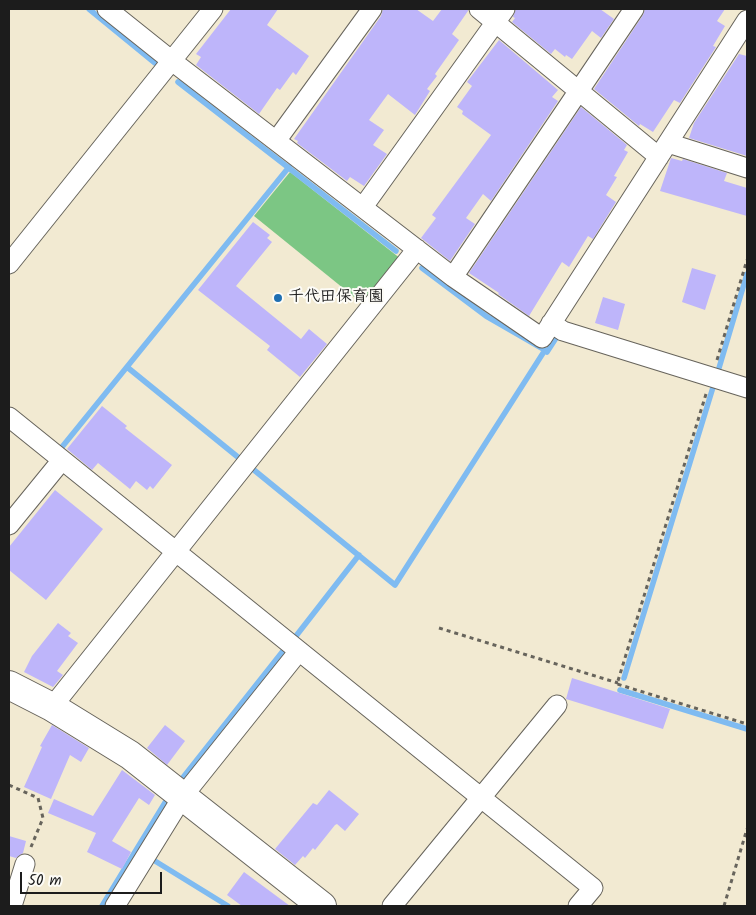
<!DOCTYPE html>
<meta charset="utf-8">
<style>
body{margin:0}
#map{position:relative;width:756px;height:915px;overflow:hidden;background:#f2ead2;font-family:Kalam,sans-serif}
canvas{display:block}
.frame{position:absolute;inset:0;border:10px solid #1c1c1c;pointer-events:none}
.scale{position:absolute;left:20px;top:872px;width:142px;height:22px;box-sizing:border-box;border:2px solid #1c1c1c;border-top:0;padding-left:6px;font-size:15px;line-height:18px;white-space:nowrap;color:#1c1c1c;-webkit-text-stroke:4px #fdfcf7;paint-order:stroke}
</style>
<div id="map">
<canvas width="756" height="915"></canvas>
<div class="frame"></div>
<div class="scale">50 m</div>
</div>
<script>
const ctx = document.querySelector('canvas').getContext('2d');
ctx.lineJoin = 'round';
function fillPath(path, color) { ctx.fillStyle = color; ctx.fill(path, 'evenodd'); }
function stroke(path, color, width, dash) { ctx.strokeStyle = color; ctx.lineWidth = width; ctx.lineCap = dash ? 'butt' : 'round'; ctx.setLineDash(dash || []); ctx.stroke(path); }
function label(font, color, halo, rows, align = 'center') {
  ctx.font = font + ' Kalam,"Klee One",sans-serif'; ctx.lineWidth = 4; ctx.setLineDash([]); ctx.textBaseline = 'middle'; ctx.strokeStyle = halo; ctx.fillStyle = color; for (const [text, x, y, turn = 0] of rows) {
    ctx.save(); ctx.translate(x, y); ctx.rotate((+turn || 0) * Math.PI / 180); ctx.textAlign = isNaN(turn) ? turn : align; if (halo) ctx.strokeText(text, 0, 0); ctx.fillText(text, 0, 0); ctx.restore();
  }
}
const green = new Path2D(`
 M290 172 401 259 364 305 254 216Z`);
const stream = new Path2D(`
 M89 9 155 63
 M178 82 396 251
 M422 268 486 316 545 350
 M127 367 239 458
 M719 368 747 274
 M62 447 289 167
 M254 470 395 585 545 350 547 352 558 335H560
 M296 636 359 555
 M624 678 714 384
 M620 690 747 729
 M181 780 283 651
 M155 861 228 906
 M102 906 166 801`);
const building = new Path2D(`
 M231 9H278L267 25 309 56 296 75 293 72 280 90 277 88 259 114 196 65 201 57 196 54Z
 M383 9H416L433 21 442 9H468V11L452 34 459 40 435 74 437 76 427 89 430 91 415 115 388 94 369 120 384 130 373 145 387 154 364 186 350 177 347 181 297 143 298 141 294 139 381 16Z
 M516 9H600L614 19 601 38 592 31 572 59 566 55 565 57 555 49 551 54 512 22 515 18 513 17Z
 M645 9H725L717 21 725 26 713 46 716 47 680 103 674 100 653 132 640 124 639 126 594 89 643 15Z
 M499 40 558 90 552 97 558 101 491 201 483 194 466 218 475 224 450 261 421 238 436 218 432 215 491 135 462 114 463 111 457 107 472 86 467 82Z
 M739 54 747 56V156L689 138 694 123Z
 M581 107 627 145 624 150 628 152 614 176 617 177 606 195 616 202 593 239 588 236 569 267 562 262 529 316 498 294 499 293 469 273Z
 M671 158 682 161 683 159 727 173 724 181 747 188V216L660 191Z
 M253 222 270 235 267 238 272 242 236 286 301 339 309 329 327 344 300 377 267 350 270 346 198 290Z
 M692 268 716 275 705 310 682 302Z
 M603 297 625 304 618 330 595 323Z
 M102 406 127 426 125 428 172 465 153 489 150 486 147 490 136 481 130 489 98 463 92 470 67 449Z
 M55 490 103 529 46 600 9 570V547Z
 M58 623 71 633 68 636 78 643 57 671 63 675 53 687 24 672 32 656Z
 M572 678 670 709 663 729 566 699Z
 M52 725 89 748 81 762 70 755 51 799 24 787 42 747 40 746Z
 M165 725 185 741 167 765 147 748Z
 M122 770 155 795 149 805 139 798 112 841 131 852 122 869 87 852 96 833 48 813 54 799 93 816Z
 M329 790 359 814 345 831 337 824 335 825 315 850 313 848 305 858 303 856 295 865 275 849 313 803 317 805Z
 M9 836 26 841 23 853 16 858 9 856Z
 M244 872 290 906H242L227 895Z`);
const path = new Path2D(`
 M717 360 747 260
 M706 394 617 684 747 724
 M439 628 618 683
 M9 785 38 798 43 818 31 847
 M724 906 747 829`);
const street = new Path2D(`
 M107 9 172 61 453 277 542 338 747 20
 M479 9 659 157
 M276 141 372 9
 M668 143 747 168
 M363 207 505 9
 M9 264 213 9
 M453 277 634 9
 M551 323 563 331 747 388
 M9 417 593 888 578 906
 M9 525 62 460
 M52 707 417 249
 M12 906 25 864
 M115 906 183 796 299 651
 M392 906 557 705`);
const secondary = new Path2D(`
 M9 685 52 707 130 755 322 906`);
const markers = [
 [278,298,5,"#1f6fb2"]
];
const poiNames = [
 ["千代田保育園",288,298]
];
fillPath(green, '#7cc684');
stroke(stream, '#7fbbf1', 5.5);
fillPath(building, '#beb5fa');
stroke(street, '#67645c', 21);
stroke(secondary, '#67645c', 30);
stroke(path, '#67645c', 3, [4, 4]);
stroke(street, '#fff', 19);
stroke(secondary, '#fff', 28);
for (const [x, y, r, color] of markers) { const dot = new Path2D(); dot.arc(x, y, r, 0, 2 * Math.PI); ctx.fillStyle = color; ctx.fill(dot); stroke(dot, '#fdfcf7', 2); }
label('bold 16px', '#1c1c1c', '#fdfcf7', poiNames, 'left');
</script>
